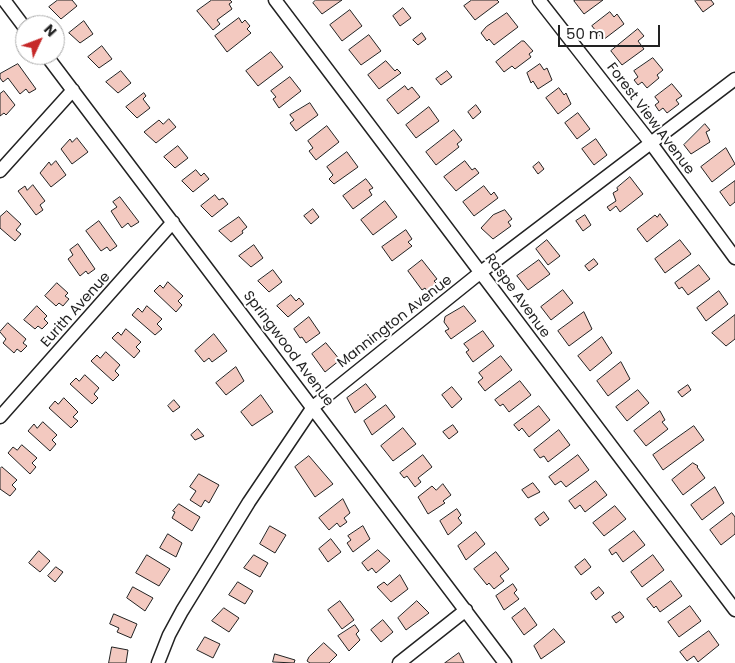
<!DOCTYPE html>
<style>
body{margin:0}
#map{position:relative;width:735px;height:663px;overflow:hidden;background:#fff;font-family:Poppins,sans-serif}
canvas{display:block}
.north{position:absolute;left:15px;top:15px;width:50px;height:50px;box-sizing:border-box;background:#fff;border:1px solid #a7a7a7;border-radius:50%;rotate:47deg;font-size:14px;font-weight:700;line-height:20px;text-align:center;color:#222}
.north::after{content:'';display:block;margin:auto;width:18px;height:22px;background:#c62828;clip-path:polygon(50% 0,100% 100%,50% 72%,0 100%)}
.scale{position:absolute;left:558px;top:25px;width:102px;height:22px;box-sizing:border-box;border:2px solid #222;border-top:0;padding-left:6px;font-size:15px;line-height:18px;white-space:nowrap;color:#222;-webkit-text-stroke:4px #fff;paint-order:stroke}
</style>
<div id="map">
<canvas width="735" height="663"></canvas>
<div class="north">N</div>
<div class="scale">50 m</div>
</div>
<script>
const ctx = document.querySelector('canvas').getContext('2d');
ctx.lineJoin = 'round';
function fillPath(path, color) { ctx.fillStyle = color; ctx.fill(path, 'evenodd'); }
function stroke(path, color, width, dash) { ctx.strokeStyle = color; ctx.lineWidth = width; ctx.lineCap = dash ? 'butt' : 'round'; ctx.setLineDash(dash || []); ctx.stroke(path); }
function label(font, color, halo, rows, align = 'center') {
  ctx.font = font + ' Poppins,sans-serif'; ctx.lineWidth = 4; ctx.setLineDash([]); ctx.textBaseline = 'middle'; ctx.strokeStyle = halo; ctx.fillStyle = color; for (const [text, x, y, turn = 0] of rows) {
    ctx.save(); ctx.translate(x, y); ctx.rotate((+turn || 0) * Math.PI / 180); ctx.textAlign = isNaN(turn) ? turn : align; if (halo) ctx.strokeText(text, 0, 0); ctx.fillText(text, 0, 0); ctx.restore();
  }
}
const building = new Path2D(`
 M58 0H72L77 6 61 19 49 7Z
 M212 0H230L232 2 229 4 232 9 217 20 220 24 213 30 197 11Z
 M316 0H342L322 14 313 3Z
 M472 0H497L499 2 475 20 464 6Z
 M576 0H603L584 14 574 1Z
 M696 0H711L714 4 703 12 695 1Z
 M403 8 411 18 400 26 393 16Z
 M350 10 362 26 342 41 330 25Z
 M610 12 614 17 617 14 624 24 603 40 592 26Z
 M507 13 518 27 494 45 489 39 487 41 481 33 486 27Z
 M239 18 242 23 245 20 250 26 247 29 251 33 227 52 215 36Z
 M84 21 93 34 80 43 69 33Z
 M638 29 644 36 638 41 644 49 622 65 611 51Z
 M422 33 426 39 418 45 413 40Z
 M369 35 381 51 361 65 349 50Z
 M522 41H524L533 51 529 54 531 57 515 69 512 66 504 72 496 62Z
 M102 46 112 59 99 68 88 57Z
 M271 52 283 67 258 86 246 71Z
 M653 58 663 70 657 75 659 78 647 88 642 82 638 85 634 80 638 77 634 71Z
 M386 61 395 71 397 69 401 73 379 89 368 75Z
 M18 64 36 89 29 93 26 89 20 94 8 78 3 82 0 78V74Z
 M540 64 544 70 547 68 552 80 538 89 533 81 531 83 527 73Z
 M121 71 131 83 118 93 106 82Z
 M447 71 452 77 441 85 436 79Z
 M290 77 301 91 279 108 273 99 276 97 271 91Z
 M672 84 682 96 676 100 679 104 667 113 663 108 659 111 655 105 659 102 655 97Z
 M405 86 408 90 412 87 420 97 398 114 387 100Z
 M559 88 564 95 566 93 571 104 558 114 546 98Z
 M4 91 15 105 6 115 4 113 0 116V94Z
 M144 93 146 96 143 99 150 108 137 118 126 107Z
 M310 103 318 115 296 131 290 123 294 120 290 115Z
 M476 105 481 112 473 119 468 112Z
 M429 107 439 121 416 138 406 125Z
 M578 113 590 129 577 139 565 123Z
 M169 119 176 127 156 143 144 132 159 120 163 124Z
 M705 124 710 130 706 132 710 142 691 154 684 145Z
 M327 126 339 142 316 160 309 151 313 148 308 141Z
 M454 130 462 140 457 144 459 147 436 165 426 152Z
 M77 138 88 152 72 164 61 149 70 139 72 142Z
 M596 139 607 155 594 165 582 149Z
 M178 146 188 158 175 168 164 157Z
 M726 148 735 164 712 182 701 167Z
 M347 152 358 167 334 184 329 179 333 175 327 167Z
 M56 161 66 175 51 187 40 173 49 162 51 165Z
 M465 161 472 170 475 168 479 173 456 191 444 177Z
 M539 162 544 169 538 174 533 167Z
 M196 170 201 176 204 173 209 179 193 192 182 181Z
 M630 177 643 194 620 212 616 206 610 211 607 207 616 201 613 193 618 190 617 188Z
 M366 179 373 188 369 190 372 195 353 209 343 196Z
 M735 181V202L730 206 720 192Z
 M33 185 45 201 40 205 43 210 36 215 18 191 25 186 27 190Z
 M484 186 491 195 494 192 498 198 474 216 463 202Z
 M215 195 219 200 223 198 228 204 212 217 201 206Z
 M120 197 139 222 131 227 128 223 122 228 111 211 117 207 113 202Z
 M385 201 397 217 373 235 361 220Z
 M313 209 319 217 311 224 304 216Z
 M505 210 512 219 508 222 511 226 493 239 481 228 493 215Z
 M7 211 21 224 16 230 21 234 15 241 0 228V217Z
 M660 214 668 225 647 242 637 229 655 215 657 217Z
 M585 215 591 225 583 231 576 221Z
 M239 217 247 227 242 231 243 233 231 242 219 231Z
 M99 221 117 246 110 251 107 247 101 251 86 231Z
 M406 230 412 239 408 242 412 246 392 261 382 247Z
 M547 240 560 256 548 265 536 249Z
 M680 240 691 254 665 273 655 259Z
 M78 244 95 269 88 274 86 271 80 276 68 259 73 255 70 250Z
 M254 245 263 258 251 267 239 256Z
 M594 259 598 264 589 271 585 266Z
 M422 260 437 279 434 281 437 284 428 292 425 288 422 290 408 271Z
 M539 260 550 274 528 290 517 276Z
 M699 265 710 279 688 295 682 287 679 289 675 283Z
 M273 270 282 282 269 292 258 281Z
 M168 282 183 296 178 301 182 305 176 312 154 291 160 285 163 288Z
 M57 283 68 293 65 296 69 299 63 306 59 303 56 306 45 296Z
 M563 290 573 303 551 320 541 307Z
 M719 291 728 304 706 321 697 308Z
 M291 295 296 301 299 298 304 304 288 317 277 306Z
 M37 306 47 316 44 319 48 323 42 329 38 326 35 329 24 320Z
 M147 306 162 319 157 324 162 329 155 335 132 315 138 308 142 312Z
 M464 306 476 321 451 339 445 331 449 329 444 322 445 317Z
 M584 312 592 329 569 346 558 331Z
 M735 315V339L726 346 712 333Z
 M309 317 320 333 306 343 302 337 300 338 294 329Z
 M8 323 26 339 23 343 27 346 21 352 17 349 14 353 3 343 6 339 0 332Z
 M126 329 141 342 136 347 140 351 134 358 112 338 118 332 121 335Z
 M483 331 494 346 473 362 466 352 469 350 464 344Z
 M214 334 227 351 212 362 209 358 204 362 195 351Z
 M602 337 612 353 590 371 578 356Z
 M326 343 340 360 325 372 312 354Z
 M106 352 120 365 115 371 119 375 113 381 91 361 97 355 100 358Z
 M501 356 512 370 485 391 478 382 483 378 479 373Z
 M621 362 630 379 608 396 597 381Z
 M236 367 244 381 226 395 216 383Z
 M85 375 99 388 94 394 98 398 92 404 70 384 76 378 79 381Z
 M520 381 531 395 509 412 503 404 500 406 495 400Z
 M366 384 376 397 355 413 347 398Z
 M688 385 691 390 682 397 678 392Z
 M452 387 462 399 452 408 442 395Z
 M638 390 649 403 627 421 616 407Z
 M261 395 273 412 252 426 241 412Z
 M64 398 78 412 73 417 78 421 71 428 49 408 55 401 58 404Z
 M174 400 180 407 173 412 168 406Z
 M386 405 395 417 372 435 364 421Z
 M539 406 550 420 529 437 522 428 519 431 514 425Z
 M660 411 665 420 662 422 668 429 646 446 634 431Z
 M43 422 57 435 52 440 56 444 50 451 28 431 34 424 37 428Z
 M453 425 458 432 449 439 443 432Z
 M694 426 704 440 663 470 653 455Z
 M403 428 416 444 393 461 381 446Z
 M198 429 204 436 195 440 191 435Z
 M559 430 570 445 548 462 544 456 540 458 534 450Z
 M22 445 37 458 32 463 36 467 30 474 8 453 13 447 17 450Z
 M423 455 432 467 418 478 421 482 415 487 407 476 404 478 400 473Z
 M578 455 589 470 566 487 561 481 555 485 549 477Z
 M309 456 333 484 315 497 295 467Z
 M693 463 698 466 697 467 705 478 683 495 672 480Z
 M2 467 17 480 12 485 16 489 10 496 0 489V469Z
 M199 474 219 485 209 503 205 500 201 507 190 500 196 491 190 487Z
 M596 481 607 495 585 512 580 505 575 509 569 501Z
 M533 483 540 492 528 498 522 490Z
 M443 484 451 495 443 501 445 503 428 514 418 497 432 486 436 490Z
 M715 487 724 503 702 520 691 505Z
 M343 499 350 513 344 518 347 522 340 527 337 523 329 530 319 518Z
 M179 504 200 517 192 531 172 518 175 512 173 511Z
 M615 506 626 519 604 536 593 523Z
 M457 509 461 515 458 518 462 523 448 535 440 521Z
 M544 512 549 519 540 526 535 519Z
 M732 513 735 517V534L721 545 710 530Z
 M270 526 286 535 275 553 260 544Z
 M363 526 370 539 353 552 347 543 351 540 348 536Z
 M634 531 645 545 623 562 616 552 612 555 609 550Z
 M476 532 485 544 466 560 458 546Z
 M168 534 182 543 176 557 160 548Z
 M331 539 341 552 328 562 319 549Z
 M378 550 390 561 376 573 372 568 368 571 362 563Z
 M39 551 50 561 40 572 29 563Z
 M496 552 509 569 500 576 504 581 494 589 489 583 487 585 474 569Z
 M147 555 170 569 159 586 136 573Z
 M254 555 268 563 260 577 244 568Z
 M653 555 664 570 642 587 631 572Z
 M585 559 591 567 581 575 575 567Z
 M56 567 63 572 55 582 48 576Z
 M400 575 408 589 391 602 377 587 384 582 387 585Z
 M671 581 682 596 660 612 656 606 654 608 647 599Z
 M238 582 253 591 245 604 229 595Z
 M513 584 517 590 514 593 519 599 504 610 496 596Z
 M133 587 153 598 145 611 127 598Z
 M599 587 604 593 596 600 591 593Z
 M340 601 354 620 342 629 328 610Z
 M417 601 429 613 406 630 398 618Z
 M690 606 701 621 679 637 668 622Z
 M224 608 239 618 229 632 212 621Z
 M525 608 537 625 524 635 512 618Z
 M620 612 624 617 616 623 612 617Z
 M114 614 137 624 131 638 117 632 119 628 110 624Z
 M383 620 393 632 381 642 371 630Z
 M355 625 359 631 356 634 360 640 349 651 338 636Z
 M554 629 565 642 541 659 534 646Z
 M709 631 719 645 698 662 694 656 687 661 680 652Z
 M205 637 220 644 213 658 197 650Z
 M324 643 337 655 329 663H310L307 661 309 657Z
 M112 647 128 650 126 663H109Z
 M459 653 464 663H445Z
 M275 654 295 660 294 663 273 662Z`);
const street = new Path2D(`
 M4 0 25 28
 M275 0 735 610
 M539 0 650 142 735 258
 M46 55 505 663
 M0 171 73 90
 M0 417 173 222
 M158 663 169 635 182 611 249 502 313 407 481 272 735 79
 M399 663 466 610`);
const streetNames = [
 ["Forest View Avenue",650,119,53],
 ["Raspe Avenue",517,296,54],
 ["Eurith Avenue",76,310,-48],
 ["Mannington Avenue",395,322,-38],
 ["Springwood Avenue",288,349,53]
];
fillPath(building, '#f3c9c0');
stroke(building, '#222', 1);
stroke(street, '#222', 15);
stroke(street, '#fff', 12);
label('14px', '#222', '#fff', streetNames);
</script>
